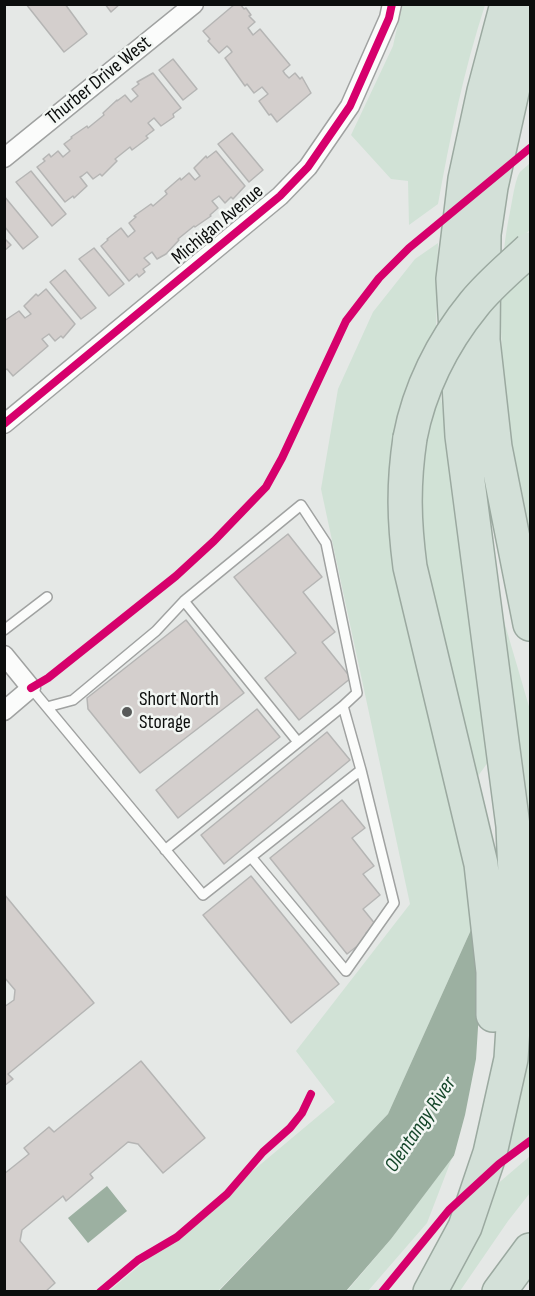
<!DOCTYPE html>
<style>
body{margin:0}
#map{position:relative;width:535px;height:1296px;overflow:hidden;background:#e5e8e6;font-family:"Sofia Sans Condensed",sans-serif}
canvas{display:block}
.frame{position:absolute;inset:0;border:6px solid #0c0e0d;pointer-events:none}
</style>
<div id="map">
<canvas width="535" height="1296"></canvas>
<div class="frame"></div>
</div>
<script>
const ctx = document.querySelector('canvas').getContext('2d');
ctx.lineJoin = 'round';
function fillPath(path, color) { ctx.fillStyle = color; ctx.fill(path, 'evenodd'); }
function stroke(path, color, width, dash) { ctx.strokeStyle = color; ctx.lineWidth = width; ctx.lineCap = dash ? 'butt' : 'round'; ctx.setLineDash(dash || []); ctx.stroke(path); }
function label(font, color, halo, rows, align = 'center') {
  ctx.font = font + ' "Sofia Sans Condensed",sans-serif'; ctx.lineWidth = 5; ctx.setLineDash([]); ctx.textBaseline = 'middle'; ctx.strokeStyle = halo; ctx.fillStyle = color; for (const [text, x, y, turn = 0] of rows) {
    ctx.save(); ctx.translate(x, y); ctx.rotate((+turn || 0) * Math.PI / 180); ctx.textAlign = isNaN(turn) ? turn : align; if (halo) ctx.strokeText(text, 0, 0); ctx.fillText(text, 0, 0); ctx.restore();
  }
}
const green = new Path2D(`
 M402 5H485C464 70 450 137 438 204L409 225 408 181 391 179 351 135 393 46Z
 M530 163V230L507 251 530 269V538C508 440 489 311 510 212 512 203 515 179 520 172 523 169 527 166 530 163Z
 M438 243 436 335 392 532 404 616 445 769 470 880 475 921 388 1114 218 1291 108 1292 335 1102 296 1051 410 904 321 489 338 389 373 312 415 259Z
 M439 383 491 758 473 783 415 516 418 445Z
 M499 604 530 710V814L525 822Z
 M530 1055V1142L501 1166 526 1060Z
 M530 1156V1193L508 1221 460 1291 447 1292 495 1186Z
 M452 1158 427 1223 368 1291 346 1292 391 1239Z`);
const water = new Path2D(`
 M530 814V1055L391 1239 346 1291 218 1292 388 1114 475 921Z
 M107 1186 127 1211 88 1243 68 1218Z`);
const pier = new Path2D(`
 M522 821 521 1072 452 1163 465 1115 476 1059 481 980 476 913Z`);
const building = new Path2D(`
 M26 4H65L87 34 64 52Z
 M105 4H120L111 12Z
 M235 4H240L244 9 246 8 251 15 249 16 255 22 248 28 253 35 260 29 290 65 283 71 285 74 289 78 295 73 300 79 302 77 311 93 277 122 271 114 269 115 259 101 268 94 262 87 254 93 247 84 245 86 225 58 232 52 230 49 227 46 219 53 208 41 210 39 203 31Z
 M173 59 197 89 183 100 159 70Z
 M153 73 181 108 173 114 174 117 161 126 154 118 148 123 154 130 146 136 148 138 132 150 130 147 115 159 117 161 102 176 100 174 93 179 87 172 82 176 80 177 87 186 74 198 73 196 65 202 37 167 45 161 43 159 49 154 51 157 58 151 63 157 64 156 70 151 64 144 72 138 71 137 87 126 88 128 104 115 103 113 117 100V101L125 95 131 102 133 100 138 96 132 89 139 84 137 82Z
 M232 133 263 170 249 182 218 144Z
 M216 151 245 186 233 199 231 197 225 203 219 196 212 201 218 208 210 215 211 216 195 227 194 226 178 239 179 240 166 254 157 259 152 252 144 258 150 264 143 269 145 272 139 277 137 274 129 281 101 246 108 240 107 239 121 228 128 237 135 231 129 223 136 217 134 216 151 204 153 206 167 194 165 191 180 178 181 180 189 173 195 180 200 176 194 168 206 156 207 158Z
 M31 171 66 214 52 226 16 182Z
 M4 196 38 237 23 249 4 226Z
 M4 238 11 245 4 251Z
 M94 248 124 284 109 296 79 259Z
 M65 270 96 308 81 319 50 282Z
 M46 289 75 324 63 338 61 336 55 341 49 334 42 339 48 346 13 376 7 369 4 371V321L19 311 25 318 31 314 24 306 36 294 38 296Z
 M288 534 322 577 303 592 335 632 322 642 351 678 299 720 265 678 296 653 234 577Z
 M186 620 244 693 140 773 88 709 87 698Z
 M257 709 280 737 178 818 156 790Z
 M327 732 350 760 224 864 201 835Z
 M342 800 365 828 352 838 374 866 363 874 380 895 363 909 376 925 366 933 369 937 347 954 270 858Z
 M251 876 339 984 291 1023 203 915Z
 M4 894 94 1003 8 1074 13 1079 4 1086V1007L14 1000 15 990 4 977Z
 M141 1061 205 1138 163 1173 138 1144 128 1142 90 1174 93 1178 66 1201 63 1196 22 1230 20 1241 55 1283 45 1292H4V1174L29 1154 24 1148 49 1127 54 1132Z`);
const lane = new Path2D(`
 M184 601 298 742
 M4 630 47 597
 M31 688 203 895 361 770 394 903 346 971 251 857
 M47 707 73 700 156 631 184 601 301 505 326 543 357 693 343 706
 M165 850 343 706 361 770`);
const street = new Path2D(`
 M4 158 194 4
 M4 424 280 196 308 167 350 106 389 18 392 4
 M4 655 31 688 4 711`);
const highway = new Path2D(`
 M530 11 491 187 484 234 483 340 495 447 530 624
 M410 438C403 485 404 521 410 567L481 864 493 972V1015
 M430 1292 465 1227 490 1153 511 1059 518 948 513 826 462 436 453 279 465 179 484 91 507 4
 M499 1292 530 1250`);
const highwayBridge = new Path2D(`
 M410 438C419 390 442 343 474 304 490 284 511 267 530 249`);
const cycleway = new Path2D(`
 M4 424 280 196 308 167 350 106 389 18 392 4
 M31 688 48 678 176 576 214 541 266 487 282 458 346 321 379 278 409 248 530 148
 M100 1292 138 1260 177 1237 227 1194 263 1152 290 1128 302 1113 311 1094
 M382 1292 449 1210 499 1164 530 1141`);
const markers = [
 [127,712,6,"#585a59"]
];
const streetNames = [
 ["Thurber Drive West",99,81,-39],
 ["Michigan Avenue",218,225,-40]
];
const poiNames = [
 ["Short North",139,700],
 ["Storage",139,723]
];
const waterNames = [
 ["Olentangy River",421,1125,-56]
];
fillPath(green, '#d1e2d6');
fillPath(water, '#9cb0a1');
fillPath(pier, '#e5e8e6');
fillPath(building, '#d4cfcd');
stroke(building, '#b5b5b4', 1.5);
stroke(lane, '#a0a2a1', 12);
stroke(street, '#a0a2a1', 21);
stroke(highway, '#9ba9a0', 36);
stroke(lane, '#fbfcfb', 9);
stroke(street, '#fbfcfb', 18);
stroke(highway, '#d3e0d8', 33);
stroke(highwayBridge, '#9ba9a0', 36, []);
stroke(highwayBridge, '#d3e0d8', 33);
stroke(cycleway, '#d6006c', 8);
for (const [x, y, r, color] of markers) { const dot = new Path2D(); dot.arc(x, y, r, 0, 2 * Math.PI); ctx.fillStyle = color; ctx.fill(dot); stroke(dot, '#f2f6f3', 2); }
label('20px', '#0c0e0d', '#f2f6f3', streetNames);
label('20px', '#0c0e0d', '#f2f6f3', poiNames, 'left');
label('italic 21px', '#144629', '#f2f6f3', waterNames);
</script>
